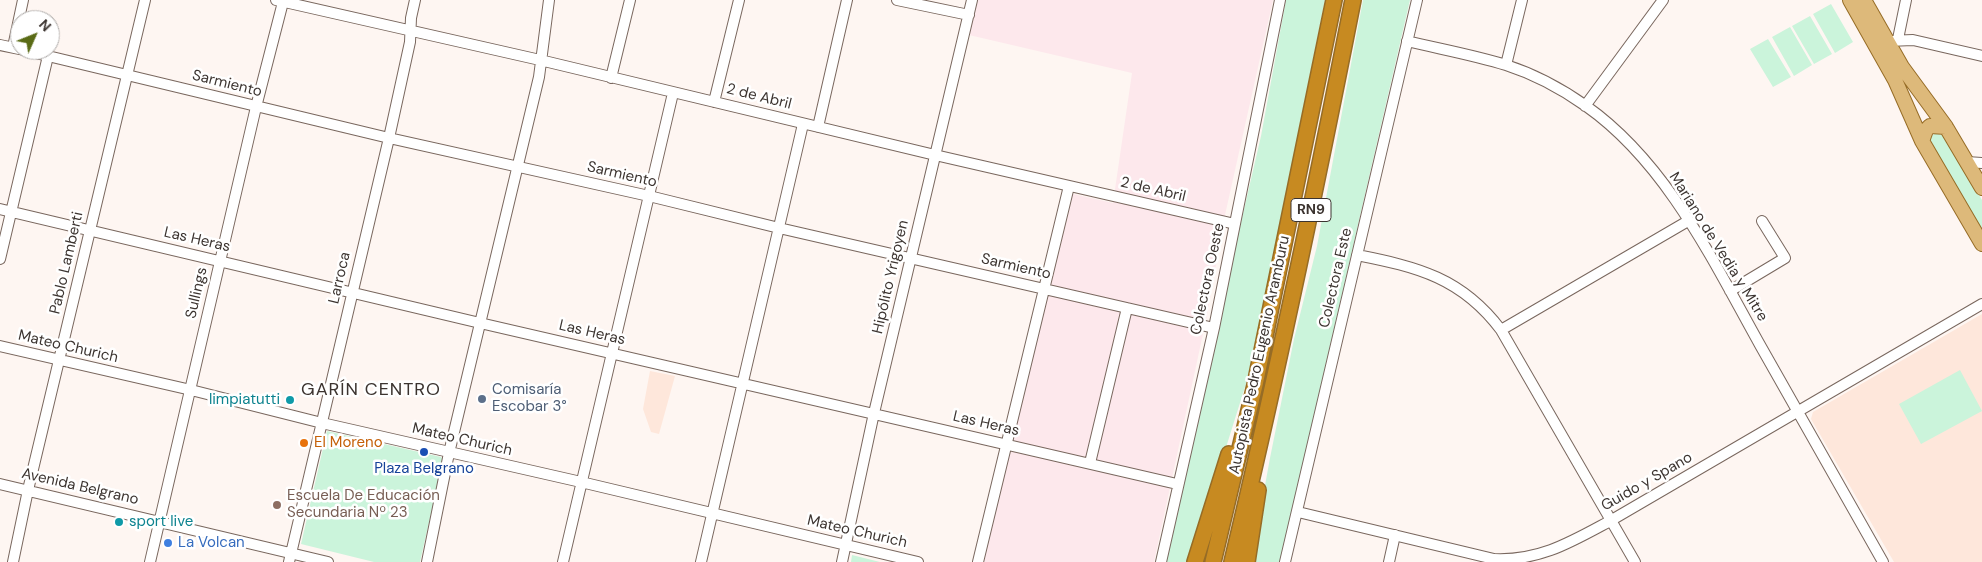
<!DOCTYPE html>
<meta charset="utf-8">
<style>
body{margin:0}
#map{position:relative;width:1982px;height:562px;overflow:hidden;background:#fef6f2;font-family:"DM Sans",sans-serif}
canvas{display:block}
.north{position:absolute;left:10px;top:10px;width:50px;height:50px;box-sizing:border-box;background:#fff;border:1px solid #b1aeac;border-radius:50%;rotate:46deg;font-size:14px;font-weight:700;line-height:20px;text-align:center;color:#3c3430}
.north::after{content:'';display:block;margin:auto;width:18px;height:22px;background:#5a6b16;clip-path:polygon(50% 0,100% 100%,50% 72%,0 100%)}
</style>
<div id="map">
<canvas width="1982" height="562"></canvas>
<div class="north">N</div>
</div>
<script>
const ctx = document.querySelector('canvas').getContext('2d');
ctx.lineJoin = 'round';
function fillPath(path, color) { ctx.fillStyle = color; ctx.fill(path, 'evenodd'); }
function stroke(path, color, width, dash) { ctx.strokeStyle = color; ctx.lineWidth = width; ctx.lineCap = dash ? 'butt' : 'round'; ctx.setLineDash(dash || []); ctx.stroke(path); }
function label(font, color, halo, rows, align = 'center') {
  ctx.font = font + ' "DM Sans",sans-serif'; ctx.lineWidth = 5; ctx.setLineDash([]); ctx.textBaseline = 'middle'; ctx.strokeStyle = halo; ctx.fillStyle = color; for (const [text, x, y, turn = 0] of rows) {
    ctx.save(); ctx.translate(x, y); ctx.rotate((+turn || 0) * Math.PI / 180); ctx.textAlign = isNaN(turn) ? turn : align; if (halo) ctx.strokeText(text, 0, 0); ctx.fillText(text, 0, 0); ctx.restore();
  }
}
const built = new Path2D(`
 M1982 314V562H1894L1811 419 1813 412Z
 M650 371 675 376 659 434 651 432 643 409Z`);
const industrial = new Path2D(`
 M978 0H1273L1225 215 1207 315 1154 562H983L1073 194 1113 203 1132 73 969 35Z`);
const green = new Path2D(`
 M1286 0H1325L1250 371 1190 562H1165L1200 399 1261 136Z
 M1363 0H1410L1280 562H1251L1270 458 1294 339 1317 246Z
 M1831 4 1853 42 1835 53 1813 14Z
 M1810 16 1832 54 1814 64 1792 26Z
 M1790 27 1812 65 1794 76 1772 37Z
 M1768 39 1791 77 1773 87 1750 49Z
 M1936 133 1945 136 1982 200V231L1929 139 1931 136Z
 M1960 370 1982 411 1921 444 1899 404Z
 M327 431 441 457 443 460 420 562H374L301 544Z
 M852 555 880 562H851Z`);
const minor = new Path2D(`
 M276 0 540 60 935 155 1235 224
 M897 0 969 15
 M1898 39 1906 0
 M1407 41C1440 49 1474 55 1506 65 1534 74 1562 89 1586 106 1667 163 1713 261 1760 345 1801 417 1842 490 1883 562
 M1888 41 1913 40 1982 56
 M0 45 19 49
 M13 47 23 0
 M23 50 389 138 649 196 779 228 1214 328
 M1506 65 1522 0
 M611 78 630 0
 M714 102 739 0
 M1585 106 1663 0
 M818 127 847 0
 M1967 162 1982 163
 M0 209 480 323 1177 484
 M1357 255C1418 267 1462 278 1501 330L1635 562
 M0 259 48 56
 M1730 291 1785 258 1762 221
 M1501 330 1688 221
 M0 346 191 390 322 423 581 482 918 562
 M1090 463 1127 308
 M0 484 328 562
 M1298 512 1494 559C1540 561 1571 542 1610 521L1982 304
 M13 562 28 490 145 0
 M150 562 256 107 283 2
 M289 562 389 138 410 42 411 18 415 0
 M427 562 449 453 539 77 549 0
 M563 562 673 93
 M701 562 803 124
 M842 562 874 413 972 0
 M978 562 1069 186
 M1161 562 1214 328 1280 0
 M1285 562 1417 0
 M1389 562 1395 535`);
const major = new Path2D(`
 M1850 0 1895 80 1922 141 1982 244
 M1864 0 1902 67 1946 127 1982 188
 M1922 141 1926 130 1930 126 1946 127`);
const highway = new Path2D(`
 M1195 562 1229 454
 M1213 562 1255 385 1334 0
 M1232 562C1277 375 1316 188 1353 0
 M1247 562 1258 490`);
const markers = [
 [482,399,5,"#5c6f8a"],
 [290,400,5,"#0f9aa8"],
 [304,443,5,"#e8710a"],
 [424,452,5,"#1a4fb4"],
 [277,505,5,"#8d6e63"],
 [119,522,5,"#0f9aa8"],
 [168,543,5,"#3f7fe0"]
];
const shields = [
 [1311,210,40]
];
const shieldNames = [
 ["RN9",1311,210]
];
const streetNames = [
 ["Sarmiento",227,84,14],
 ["2 de Abril",759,97,14],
 ["Sarmiento",622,175,13],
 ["2 de Abril",1153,190,13],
 ["Las Heras",197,240,13],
 ["Mariano de Vedia y Mitre",1718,247,58],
 ["Pablo Lamberti",67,263,-77],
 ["Sarmiento",1016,267,13],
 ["Hipólito Yrigoyen",891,277,-77],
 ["Larroca",340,278,-77],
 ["Colectora Este",1336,278,-77],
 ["Colectora Oeste",1208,279,-78],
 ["Sullings",197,293,-77],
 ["Las Heras",592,333,13],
 ["Mateo Churich",68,347,13],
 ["Autopista Pedro Eugenio Aramburu",1260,355,-78],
 ["Las Heras",986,424,13],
 ["Mateo Churich",462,440,13],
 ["Guido y Spano",1647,482,-30],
 ["Avenida Belgrano",80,487,13],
 ["Mateo Churich",857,532,13]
];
const serviceNames = [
 ["Comisaría",492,390],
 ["Escobar 3°",492,407]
];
const cultureNames = [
 ["limpiatutti",280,400],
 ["sport live",129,522,"left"]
];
const foodNames = [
 ["El Moreno",314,443]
];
const transitNames = [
 ["Plaza Belgrano",424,469]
];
const educationNames = [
 ["Escuela De Educación",287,496],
 ["Secundaria Nº 23",287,513]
];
const shopNames = [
 ["La Volcan",178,543]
];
const quarterNames = [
 ["GARÍN CENTRO",371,390]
];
fillPath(built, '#fee7db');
fillPath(industrial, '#fde8ec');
fillPath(green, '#cbf4db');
stroke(minor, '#79675e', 12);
stroke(major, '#966c26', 16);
stroke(highway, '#966c26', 18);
stroke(minor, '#fff', 10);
stroke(major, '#ddb97a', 14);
stroke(highway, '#c78a21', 15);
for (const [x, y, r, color] of markers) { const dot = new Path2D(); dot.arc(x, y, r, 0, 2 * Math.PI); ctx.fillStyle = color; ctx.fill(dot); stroke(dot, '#fff', 2); }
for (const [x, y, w] of shields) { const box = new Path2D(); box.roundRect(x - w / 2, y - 11.5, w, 23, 4); ctx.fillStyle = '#fff'; ctx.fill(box); stroke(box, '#3c3430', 1); }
label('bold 14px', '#3c3430', null, shieldNames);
label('15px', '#3c3430', '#fff', streetNames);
label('15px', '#4e5e75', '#fff', serviceNames, 'left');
label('15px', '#0d838f', '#fff', cultureNames, 'right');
label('15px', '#c56008', '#fff', foodNames, 'left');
label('15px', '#164399', '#fff', transitNames);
label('15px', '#785e54', '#fff', educationNames, 'left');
label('15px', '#366cbe', '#fff', shopNames, 'left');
ctx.letterSpacing = '1px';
label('18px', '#3c3430', '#fff', quarterNames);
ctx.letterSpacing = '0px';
</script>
